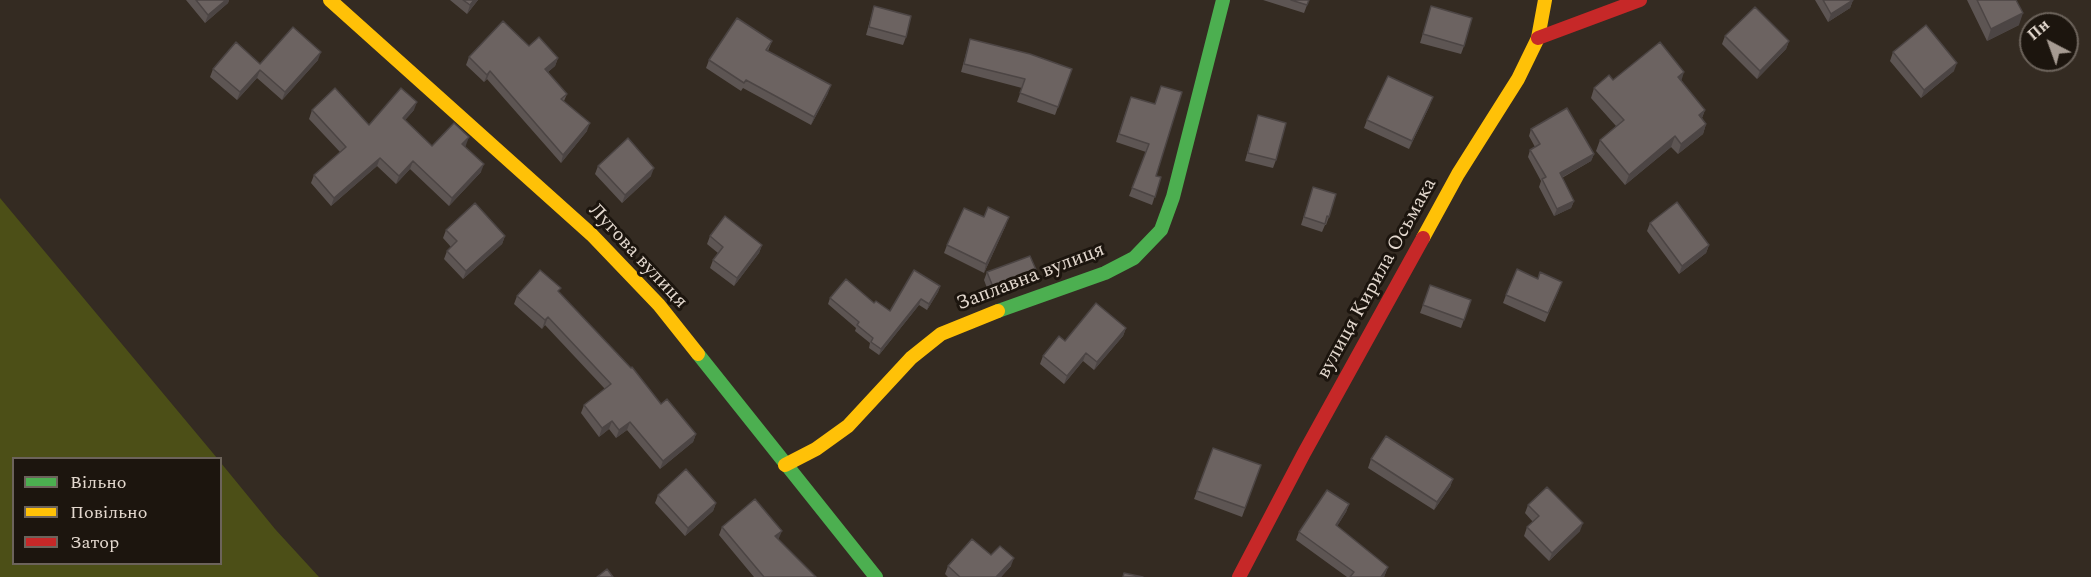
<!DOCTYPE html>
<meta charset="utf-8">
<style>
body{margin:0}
#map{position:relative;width:2091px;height:577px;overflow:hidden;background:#342b22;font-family:Spectral,serif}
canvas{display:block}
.legend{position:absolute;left:12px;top:457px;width:210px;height:108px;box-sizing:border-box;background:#1c150e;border:2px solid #6c635b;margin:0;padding:8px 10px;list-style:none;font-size:18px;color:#e3d8ce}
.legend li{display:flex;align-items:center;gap:12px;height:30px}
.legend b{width:30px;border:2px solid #6c635b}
.north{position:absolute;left:2019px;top:12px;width:60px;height:60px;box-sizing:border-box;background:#1c150e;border:2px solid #6c635b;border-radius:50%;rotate:319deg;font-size:16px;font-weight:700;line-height:24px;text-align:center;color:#e3d8ce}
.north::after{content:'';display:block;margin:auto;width:21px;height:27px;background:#a69b92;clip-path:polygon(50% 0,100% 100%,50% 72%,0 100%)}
</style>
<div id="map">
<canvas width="2091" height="577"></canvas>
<ul class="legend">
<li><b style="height:8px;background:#4caf50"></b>Вільно</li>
<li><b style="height:8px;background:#ffc107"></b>Повільно</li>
<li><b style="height:8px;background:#c62828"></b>Затор</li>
</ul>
<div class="north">Пн</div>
</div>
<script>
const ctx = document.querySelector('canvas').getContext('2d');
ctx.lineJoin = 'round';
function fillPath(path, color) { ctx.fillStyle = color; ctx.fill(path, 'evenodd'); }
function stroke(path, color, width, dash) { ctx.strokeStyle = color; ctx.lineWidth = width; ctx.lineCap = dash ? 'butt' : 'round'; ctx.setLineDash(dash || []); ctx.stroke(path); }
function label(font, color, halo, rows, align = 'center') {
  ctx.font = font + ' Spectral,serif'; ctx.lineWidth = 6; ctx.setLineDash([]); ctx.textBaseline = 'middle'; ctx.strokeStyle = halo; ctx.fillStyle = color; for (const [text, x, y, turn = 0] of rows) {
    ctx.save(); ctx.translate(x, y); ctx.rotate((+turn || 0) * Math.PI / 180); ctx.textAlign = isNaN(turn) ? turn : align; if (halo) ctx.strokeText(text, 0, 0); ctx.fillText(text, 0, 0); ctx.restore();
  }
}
const green = new Path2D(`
 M0 198 217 458H14V564H220L221 463 275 529 319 577H0Z`);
const fast = new Path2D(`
 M998 311 1105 273 1134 258 1161 230 1173 197 1223 0
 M698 354 876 577`);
const slow = new Path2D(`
 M330 0 592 235 659 305 698 354
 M1423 238 1458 174 1518 79 1538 38 1545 0
 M785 465 816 449 848 426 911 358 941 334 998 311`);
const jam = new Path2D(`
 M1538 38 1640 0
 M1239 577 1303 455 1423 238`);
const wall = new Path2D(`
 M186 0H229L228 3 205 23Z
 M450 0H478L467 14Z
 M1263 0H1309L1304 13Z
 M1815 0H1853L1850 8 1828 22Z
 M1967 0H2016L2019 25 1987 41Z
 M874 6 906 37 903 45 866 35Z
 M1431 6 1464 46 1461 54 1420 43Z
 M1725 36 1789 41 1786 49 1757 79 1722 44Z
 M970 39 1072 69 1055 115 1017 102 1022 88 961 72Z
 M772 41 768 51 828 93 811 125 743 88 741 91 706 68 709 60Z
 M529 46 558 58 555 66 548 72 567 94 564 101 587 131 561 163 487 79 484 82 466 65 469 57Z
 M1893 52 1954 71 1921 98 1890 61Z
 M318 60 282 100 257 78 237 100 210 77 213 69 260 64Z
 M1613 80H1681L1705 110 1702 118 1706 124 1703 134 1678 154 1671 147 1625 185 1596 151 1600 140 1616 126 1591 98 1594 88Z
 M1155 104 1156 176 1161 177 1152 205 1129 196 1146 152 1116 142 1128 105Z
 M1430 105 1409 149 1364 128 1367 120Z
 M312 110 369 125 414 110 405 120 432 146 466 145 465 146 481 172 449 206 410 169 396 184 377 166 331 206 311 183 314 175 340 152 309 119Z
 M1258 115 1276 160 1273 168 1245 161Z
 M1531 129 1594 154 1591 161 1562 178 1574 201 1571 208 1554 216 1539 187 1541 181 1528 157 1530 150 1535 147 1529 136Z
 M598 166 651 176 622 203 595 174Z
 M1313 187 1329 217 1326 225H1325L1322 232 1301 225Z
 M984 217 1006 225 984 273 944 253 947 245Z
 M1650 223 1709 245 1706 253 1679 274 1647 231Z
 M446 230 505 236 502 244 463 279 444 259 447 251 451 247 443 238Z
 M710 236 762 245 759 253 734 286 710 268 713 260 718 253 707 244Z
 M987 272 1034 280 990 296 984 280Z
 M1430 285 1471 300 1461 328 1420 313Z
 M940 286 938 292 927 310 919 305 879 355 869 348 870 343 855 331 856 328 828 304 830 298 874 303 890 311Z
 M1559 290 1545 322 1503 303 1506 295Z
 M559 292 661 404 696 434 693 442 660 469 627 430 616 438 609 429 599 437 581 413 584 405 605 389 545 325 542 329 514 304 517 296Z
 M1126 328 1123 336 1094 370 1083 361 1064 384 1040 364 1043 356 1065 341Z
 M1213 448 1261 465 1242 517 1194 499Z
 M1371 459 1453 479 1450 487 1434 510 1368 468Z
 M658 495 716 503 713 511 685 536 655 503Z
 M1349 504 1346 512 1337 526 1388 567 1384 577H1347L1296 540 1299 532Z
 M1528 505 1580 531 1549 561 1524 536 1527 527 1533 522 1525 513Z
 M722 527 779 538 778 539 816 577H754L719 535Z
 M991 555 1011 566 1001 577H948L945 574 948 566Z`);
const shadedWall = new Path2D(`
 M226 0H229L228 3 205 23 208 15Z
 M474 0H478L467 14 470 5Z
 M1853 0 1850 8 1828 22 1831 14Z
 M2023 13 2019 25 1987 41 1991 29Z
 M1789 41 1786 49 1757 79 1760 71Z
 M321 52 318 60 282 100 285 92Z
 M558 58 555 66 542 77 545 69Z
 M1957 63 1954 71 1921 98 1924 90Z
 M260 70 257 78 237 100 240 92Z
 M490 71 487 79 484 82 487 75Z
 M1684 72 1681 82 1678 77Z
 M831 85 828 93 811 125 814 117Z
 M1433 97 1430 105 1409 149 1412 141Z
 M417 102 414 110 400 126 403 118Z
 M1705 110 1701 120 1699 115Z
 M590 123 587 131 561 163 563 155Z
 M1706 124 1703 134 1678 154 1681 144Z
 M1675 136 1671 147 1625 185 1629 175Z
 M469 137 466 145 459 152 462 144Z
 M1594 154 1591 161 1557 180 1560 173Z
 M380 158 377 166 331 206 334 198Z
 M413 161 410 169 396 184 399 176Z
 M484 164 481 172 449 206 452 198Z
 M654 168 651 176 622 203 625 195Z
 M1574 201 1571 208 1554 216 1557 209Z
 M1009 217 1006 225 984 273 986 264Z
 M505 236 502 244 463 279 466 271Z
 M762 245 759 253 734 286 737 278Z
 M1709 245 1706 253 1679 274 1682 266Z
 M1037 272 1034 280 990 296 993 287Z
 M940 286 938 292 927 310 929 304Z
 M921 299 919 305 879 355 881 349Z
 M548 317 545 325 542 329 545 320Z
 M1126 328 1123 336 1094 370 1097 362Z
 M1086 353 1083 361 1064 384 1067 376Z
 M612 421 609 429 599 437 602 428Z
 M630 422 627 430 616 438 619 430Z
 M696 434 693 442 660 469 663 461Z
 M1453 479 1450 487 1434 510 1437 502Z
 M716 503 713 511 685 536 688 528Z
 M1349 504 1346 512 1333 533 1336 525Z
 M1583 523 1580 531 1549 561 1552 553Z
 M782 531 779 538 773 544 775 536Z
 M1014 558 1011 566 1001 577H996Z
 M1388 567 1384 577H1381Z`);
const building = new Path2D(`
 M196 0H226L208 15Z
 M463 0H474L470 5Z
 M1291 0H1309L1307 5Z
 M1823 0H1853L1831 14Z
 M1977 0H2016L2023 13 1991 29Z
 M874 6 911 16 906 37 869 27Z
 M1431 6 1472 18 1464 46 1423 34Z
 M1755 7 1789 41 1760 71 1725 36Z
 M737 18 772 41 766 50 831 85 814 117 746 80 744 83 709 60Z
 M503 21 529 46 539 37 558 58 545 69 567 94 561 99 590 123 563 155 490 71 487 75 469 57Z
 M1926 25 1957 63 1924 90 1893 52Z
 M293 27 321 52 285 92 260 70 240 92 213 69 236 42 260 64Z
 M970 39 1030 54 1072 69 1058 107 1020 93 1025 79 964 64Z
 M1660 42 1684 72 1678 77 1705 110 1699 115 1706 124 1681 144 1675 136 1629 175 1600 140 1624 120 1594 88 1609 75 1613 80Z
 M1388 76 1433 97 1412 141 1367 120Z
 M1161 86 1182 92 1156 176 1161 177 1155 197 1132 188 1149 144 1119 134 1131 97 1155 104Z
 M335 88 369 125 401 88 417 102 403 118 432 146 454 123 469 137 462 144 484 164 452 198 413 161 399 176 380 158 334 198 314 175 346 147 312 110Z
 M1567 108 1594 154 1560 173 1574 201 1557 209 1542 179 1546 177 1530 150 1540 144 1531 129Z
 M1258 115 1286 123 1276 160 1248 153Z
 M628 138 654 168 625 195 598 166Z
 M1313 187 1336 194 1329 217 1327 216 1325 224 1304 217Z
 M1677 202 1709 245 1682 266 1650 223Z
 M475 203 505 236 466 271 447 251 457 241 446 230Z
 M988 207 1009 217 986 264 947 245 964 208 984 217Z
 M725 216 762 245 737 278 713 260 723 247 710 236Z
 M1030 256 1037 272 993 287 987 272Z
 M1517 269 1538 279 1540 272 1562 282 1548 313 1506 295Z
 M540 270 561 288 558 291 631 368 632 367 661 404 667 399 696 434 663 461 630 422 619 430 612 421 602 428 584 405 611 384 548 317 545 320 517 296Z
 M914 270 940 286 929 304 921 299 881 349 871 342 873 338 857 325 859 322 830 298 846 279 874 303 876 301 890 311Z
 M1430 285 1471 300 1464 320 1423 305Z
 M1096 303 1126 328 1097 362 1086 353 1067 376 1043 356 1059 336 1065 341Z
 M1386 436 1453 479 1437 502 1371 459Z
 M1213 448 1261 465 1245 508 1197 491Z
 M686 469 716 503 688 528 658 495Z
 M1547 487 1583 523 1552 553 1527 527 1539 516 1528 505Z
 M1327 490 1349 504 1336 525 1388 567 1381 577H1350L1354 572 1299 532Z
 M755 499 782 531 775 536 816 577H764L722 527Z
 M972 539 991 555 1000 546 1014 558 996 577H960L948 566Z
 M607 569 613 577H597Z
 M1124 573 1143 577H1123Z`);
const streetNames = [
 ["Лугова вулиця",637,257,47],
 ["Заплавна вулиця",1031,278,-21],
 ["вулиця Кирила Осьмака",1378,279,-61]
];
fillPath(green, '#4c4f17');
stroke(fast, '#4caf50', 14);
stroke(slow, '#ffc107', 14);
stroke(jam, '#c62828', 14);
fillPath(wall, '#5d5553');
fillPath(shadedWall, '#4c4544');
fillPath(building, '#6c6361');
stroke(building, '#4c4544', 1.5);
label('20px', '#e3d8ce', '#1c150e', streetNames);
</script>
